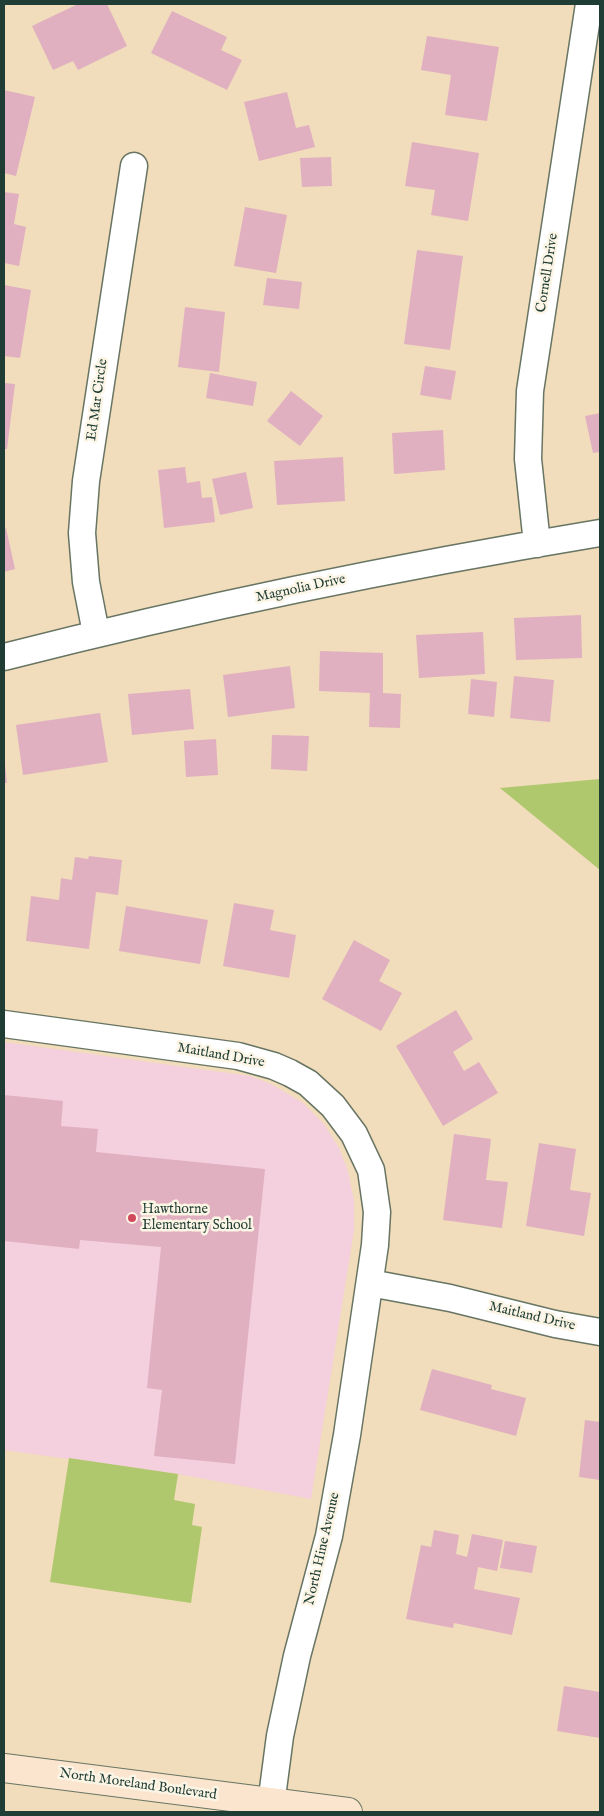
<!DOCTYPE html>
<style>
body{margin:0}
#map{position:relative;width:604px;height:1816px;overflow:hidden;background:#f1dcbb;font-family:"IM FELL English",serif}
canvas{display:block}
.frame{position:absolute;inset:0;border:5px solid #1f3d34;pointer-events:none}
</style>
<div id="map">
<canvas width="604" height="1816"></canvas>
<div class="frame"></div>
</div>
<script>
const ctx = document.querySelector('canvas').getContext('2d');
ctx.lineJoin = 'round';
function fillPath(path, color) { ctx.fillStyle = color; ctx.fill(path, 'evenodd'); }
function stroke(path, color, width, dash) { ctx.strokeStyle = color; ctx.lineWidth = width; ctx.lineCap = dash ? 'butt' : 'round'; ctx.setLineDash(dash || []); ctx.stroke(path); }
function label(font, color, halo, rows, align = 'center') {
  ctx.font = font + ' "IM FELL English",serif'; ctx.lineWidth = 5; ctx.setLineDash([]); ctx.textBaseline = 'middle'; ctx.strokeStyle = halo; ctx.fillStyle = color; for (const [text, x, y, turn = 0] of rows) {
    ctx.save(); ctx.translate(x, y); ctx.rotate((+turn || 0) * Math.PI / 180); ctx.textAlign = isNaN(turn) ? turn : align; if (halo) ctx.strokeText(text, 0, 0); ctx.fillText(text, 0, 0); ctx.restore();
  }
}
const built = new Path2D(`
 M4 1042 250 1076 273 1085 303 1103 324 1124 339 1148 348 1171 354 1201V1230L311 1499 178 1474 4 1450Z`);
const green = new Path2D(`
 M600 779V870L500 788Z
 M69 1458 178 1474 174 1500 195 1504 192 1525 202 1527 191 1603 50 1582Z`);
const building = new Path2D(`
 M78 4H107L127 46 78 70 73 61 53 70 32 26Z
 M172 11 227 37 221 50 242 60 227 90 151 53Z
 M427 36 499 47 487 121 445 115 451 75 421 70Z
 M4 90 35 97 16 176 4 173Z
 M287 92 296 128 309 125 315 147 259 161 244 102Z
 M412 142 479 153 468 221 431 215 435 190 405 186Z
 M331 157 332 186 302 187 300 158Z
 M4 192 19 194 14 224 26 227 19 266 4 263Z
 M245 207 287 215 276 273 234 266Z
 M417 250 463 256 450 350 404 344Z
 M267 278 302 282 299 309 263 305Z
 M4 285 31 290 20 358 4 356Z
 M185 307 225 312 219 372 178 367Z
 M425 366 456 371 451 400 420 395Z
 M210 373 257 382 253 406 206 398Z
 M4 383 15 384 7 449H4Z
 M291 391 323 416 300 446 267 421Z
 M600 413V452L593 453 585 416Z
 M443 430 445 470 394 474 392 433Z
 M343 457 345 501 277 505 274 461Z
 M185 467 187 483 200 481 202 498 212 497 215 522 164 528 158 470Z
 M246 472 253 508 220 515 212 479Z
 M6 528 15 569 4 572V529Z
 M581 615 582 658 516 660 514 618Z
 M483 632 485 674 419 678 416 635Z
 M320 651 383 653V693L401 694 400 728 369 727 370 693 319 691Z
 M290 666 295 708 228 717 223 675Z
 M514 676 554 680 550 722 510 718Z
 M471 679 497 682 494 717 468 714Z
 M190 689 194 729 132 735 128 694Z
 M100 713 108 762 23 775 16 725Z
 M272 735 309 736 307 771 271 769Z
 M216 739 218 775 186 777 184 741Z
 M5 765 7 783H4V766Z
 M89 856 122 860 118 895 96 892 89 949 26 941 31 896 59 900 61 878 72 880 75 857 88 859Z
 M234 903 274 910 270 930 296 935 289 978 223 966Z
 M126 906 208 920 200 964 119 951Z
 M354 940 390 960 379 981 402 993 381 1031 322 999Z
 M456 1010 473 1039 453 1052 464 1071 479 1062 498 1093 443 1126 396 1046Z
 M4 1095 63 1101 61 1126 98 1129 96 1152 265 1169 235 1464 154 1456 162 1390 147 1388 161 1247 80 1240 79 1249 4 1241Z
 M454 1134 491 1139 486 1180 508 1182 502 1228 443 1220Z
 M539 1143 576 1149 570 1190 591 1193 584 1236 526 1226Z
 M432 1369 492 1385 491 1389 526 1398 516 1436 420 1410Z
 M585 1420 600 1422V1480L579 1477Z
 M434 1530 459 1535 456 1554 467 1557 472 1534 503 1540 497 1571 478 1567 474 1589 520 1598 512 1635 454 1623 453 1628 406 1619 421 1545 431 1547Z
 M505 1541 537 1546 532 1573 500 1568Z
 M564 1686 600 1692V1738L557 1731Z`);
const street = new Path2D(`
 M537 544 528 459 530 391 589 4
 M96 633 86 582 82 533 86 481 134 166
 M4 657C200 607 400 566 600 533
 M4 1024 238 1056 274 1066 290 1073 308 1083 333 1106 354 1134 371 1170 377 1212 375 1245 347 1435 329 1536 297 1656 280 1736 270 1812
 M370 1283 450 1298 555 1324 600 1332`);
const secondary = new Path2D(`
 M4 1768 348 1812`);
const markers = [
 [132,1218,5,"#d1495b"]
];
const streetNames = [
 ["Cornell Drive",548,273,-81],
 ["Ed Mar Circle",98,400,-82],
 ["Magnolia Drive",301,589,-12],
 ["Maitland Drive",221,1056,10],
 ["Maitland Drive",532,1317,13],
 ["North Hine Avenue",323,1549,-77],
 ["North Moreland Boulevard",138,1785,8]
];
const poiNames = [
 ["Hawthorne",142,1210],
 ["Elementary School",142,1226]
];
fillPath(built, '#f4cfdd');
fillPath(green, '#b0c86d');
fillPath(building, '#e0b0c0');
stroke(street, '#687563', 29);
stroke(secondary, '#687563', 30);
stroke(street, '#fff', 26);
stroke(secondary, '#fbe5cf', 28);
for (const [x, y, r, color] of markers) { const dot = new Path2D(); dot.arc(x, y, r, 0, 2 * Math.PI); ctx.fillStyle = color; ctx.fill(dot); stroke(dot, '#fcf5e5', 2); }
label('14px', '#1f3d34', '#fcf5e5', streetNames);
label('14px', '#1f3d34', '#fcf5e5', poiNames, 'left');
</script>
